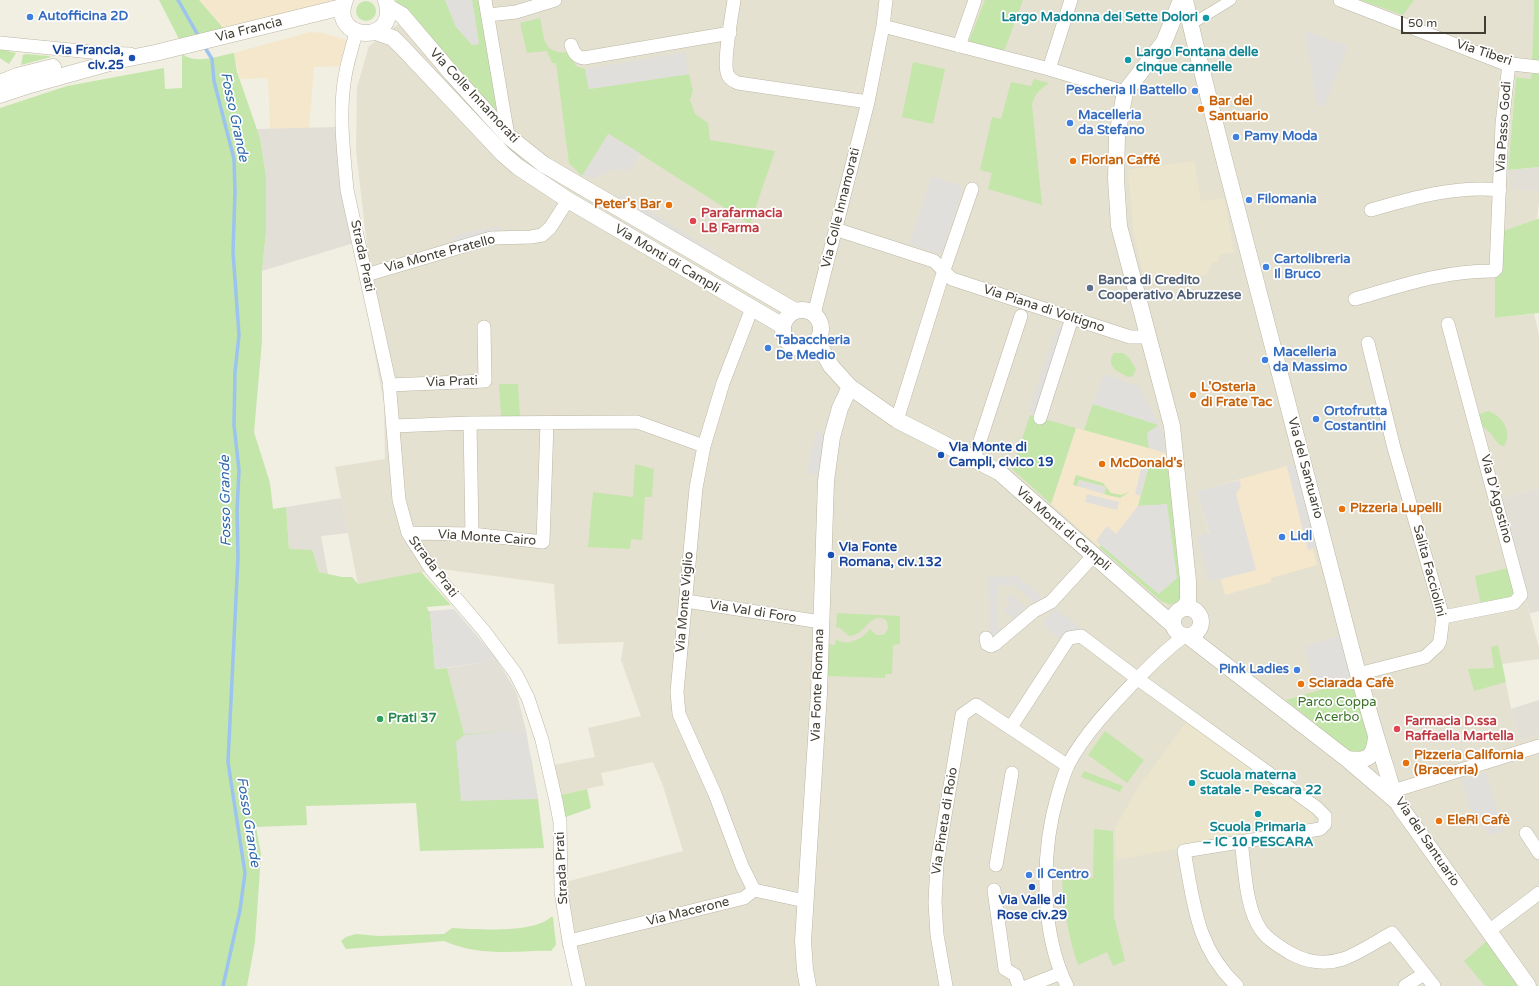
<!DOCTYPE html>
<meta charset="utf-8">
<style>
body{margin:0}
#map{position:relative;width:1539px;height:986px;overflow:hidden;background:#f1eee2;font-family:"Varela Round",sans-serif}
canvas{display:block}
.scale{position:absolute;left:1401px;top:16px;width:85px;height:18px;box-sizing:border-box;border:2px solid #423e33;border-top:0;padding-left:5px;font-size:12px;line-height:14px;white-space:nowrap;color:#423e33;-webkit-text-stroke:3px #fff;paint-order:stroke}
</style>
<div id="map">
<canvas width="1539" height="986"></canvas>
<div class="scale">50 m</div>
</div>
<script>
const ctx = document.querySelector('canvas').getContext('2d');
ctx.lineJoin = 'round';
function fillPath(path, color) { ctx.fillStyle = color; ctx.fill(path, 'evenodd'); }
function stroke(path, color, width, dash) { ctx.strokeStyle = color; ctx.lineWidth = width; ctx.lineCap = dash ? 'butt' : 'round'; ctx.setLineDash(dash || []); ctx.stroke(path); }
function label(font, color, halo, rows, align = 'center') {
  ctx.font = font + ' "Varela Round",sans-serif'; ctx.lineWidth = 3.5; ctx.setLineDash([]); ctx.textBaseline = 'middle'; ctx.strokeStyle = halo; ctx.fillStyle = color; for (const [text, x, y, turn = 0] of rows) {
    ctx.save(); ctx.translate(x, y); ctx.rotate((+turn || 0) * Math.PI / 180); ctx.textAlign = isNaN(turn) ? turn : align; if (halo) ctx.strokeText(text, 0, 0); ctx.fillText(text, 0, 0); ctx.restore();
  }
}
const residential = new Path2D(`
 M395 0H1534L1531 79 1516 77 1508 170 1509 188 1539 192V201L1537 219 1503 231 1495 318 1534 314 1539 335V488L1499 499 1539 648V659L1502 664 1511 708 1520 740 1539 735V986H575L569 958 562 946 557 901 558 884 683 851 663 786 653 762 601 773 604 785 561 795 554 765 595 757 588 728 641 716 621 660 624 642 558 644 554 584 441 569 358 585 335 467 385 459 384 403 355 248 367 245 356 151 357 87 369 46 397 25 408 14Z`);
const commercial = new Path2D(`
 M199 0H335L334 2 224 29Z
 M310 32 323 33 350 41 342 66 314 67 309 128 270 129 268 78 240 79 234 53Z
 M1076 428 1167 453 1184 592 1176 603 1166 604 1161 601 1097 545 1051 504Z
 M1287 466 1308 550 1313 549 1317 565 1271 578V582L1225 595 1197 491Z`);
const industrial = new Path2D(`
 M337 127 338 163 343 197 354 243 262 271 266 232V176L260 138 257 129Z
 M1539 167V192L1509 189 1508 170Z
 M1539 488V611L1530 613 1499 499Z
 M341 498 348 533 321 536 328 574 319 572 289 549 286 507Z
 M495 657 516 691 526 730 464 735 447 668 481 663Z
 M1539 700V735L1520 740 1511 709Z`);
const education = new Path2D(`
 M1194 161 1201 201 1224 198 1234 252 1219 255V261L1211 263 1207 275 1145 285 1133 228 1128 170Z
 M1187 721 1312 811 1314 818 1311 824 1116 860 1115 828 1138 787Z`);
const green = new Path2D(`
 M159 0H199L224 29 179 39Z
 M395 0H445L456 27 473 45 479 44 472 0H482L502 118Z
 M985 0H1023L1003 54 967 46Z
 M1360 0H1414L1403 15Z
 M1534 0H1539V60H1532Z
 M356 11a10 10 0 1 1 20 0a10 10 0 1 1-20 0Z
 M540 18C545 38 542 55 569 52L576 66 585 69 589 89 689 74 693 90 690 100 695 114 708 123 710 140 775 151 750 224 609 134 582 176 569 163 556 63H552L547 51 527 53 520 23Z
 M0 49 16 53 9 64 0 58Z
 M234 53 237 72 260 138 266 176V232L262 271V341L254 432 270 483 273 509 286 507 289 549 312 550 319 572 342 577H352L358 584 421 572 451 605 427 607 428 611H430L435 669 447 668 464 734 517 731 531 758 538 799 544 848 420 851 416 803 306 806 307 825 256 827 261 854 255 942 247 986H0V108L67 86 164 68 165 89 182 88V54C197 65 217 56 234 53Z
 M26 54 49 56 51 57 21 65 23 55Z
 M913 62 945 69 933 124 902 117Z
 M1532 71 1539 72V167L1508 170 1516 77 1531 79Z
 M1034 79 1049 83C1040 90 1034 94 1032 105L1042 205 988 189 992 173 980 170 992 117 1001 119 1011 82 1031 86Z
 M1537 219H1539V313L1495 318V279L1503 231Z
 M1114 353H1123L1129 358 1136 369 1133 376 1128 377C1118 372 1105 366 1114 353Z
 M499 384H518L520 417 501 416Z
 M1093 404 1159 425 1147 433 1149 448 1084 430Z
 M1488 411C1502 416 1512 430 1505 445L1502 446C1495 442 1494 436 1488 431 1483 426 1480 425 1478 418L1480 414Z
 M1030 415 1076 428 1051 504 1012 469Z
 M1151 458 1168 462 1184 592 1178 602C1172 606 1167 604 1161 601L1099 547 1101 545 1159 594 1156 505 1138 506Z
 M635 464 654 469 652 497H645L642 540 631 539 630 549 588 547 593 492 633 497Z
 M1076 475 1103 483 1111 493 1121 495 1129 492 1120 498 1104 494 1106 487 1079 480 1077 486 1073 485Z
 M1508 568 1515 593 1513 598 1481 605 1475 576Z
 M837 613 900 616V644L893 645 892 674H885V678L827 676 828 644 835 645 836 639C847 648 863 638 870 629L876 635H883C889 630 889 626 886 620 871 610 865 636 849 636L840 628 836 627Z
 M1498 645 1506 682 1474 691 1468 669 1494 668 1491 647Z
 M1354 680 1371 741 1370 750 1354 753 1343 746 1286 700Z
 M1105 731 1144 760 1127 783 1088 755Z
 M1084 771 1123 786 1120 792 1081 777Z
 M587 789 591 808 563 818 561 795Z
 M1094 829 1113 831 1114 917 1125 961 1113 966 1107 952 1078 965C1068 936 1063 906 1062 877L1093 878Z
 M551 917H553L556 945 551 951C536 950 522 952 507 952 485 952 464 950 444 941L346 949 341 941 346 937 356 934 379 936 444 934 452 928C477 929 532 934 551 917Z
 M1488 940 1523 986H1485L1464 961Z`);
const parking = new Path2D(`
 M445 0H472L479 44 472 45 456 27Z
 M1305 30 1348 46 1324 107 1317 105Z
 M685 52 689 74 589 89 585 69Z
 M608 134 641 154 629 171 614 169 596 177 592 178 582 176Z
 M932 176 964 187 941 255 909 244Z
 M622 194 719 254 715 260 618 200Z
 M499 227 501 236 454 247 452 237 481 229Z
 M1057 327 1065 330 1037 415 1028 412Z
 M1104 374 1140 387 1159 425 1163 429 1165 453 1149 448 1147 433 1159 425 1093 404Z
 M816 431 828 436 822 477 807 473Z
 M1143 461 1149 463 1141 496 1135 494Z
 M1295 464 1317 548 1308 550 1287 466Z
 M1079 480 1106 487 1104 494 1077 486Z
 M1239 480 1241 486 1236 494 1256 570 1209 582 1197 536 1209 533 1197 491Z
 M1087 494 1119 502 1117 510 1085 502Z
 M1167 504 1177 578 1159 594 1096 541 1107 526 1116 534 1138 506Z
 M1017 576 1042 597 1036 604 1014 585 997 586 999 635H990L988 577Z
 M1010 594 1026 607 1014 619 1003 610 1010 603 1004 598Z
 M1054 608 1081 628 1079 632 1063 641 1042 625Z
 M454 609 495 657 481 663 435 669 430 611Z
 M1339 636 1351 678 1316 688 1304 646Z
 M526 730 538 799 461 801 456 742 464 735Z
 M1486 772 1503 832 1490 835 1469 806 1462 779Z`);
const stream = new Path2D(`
 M178 0 199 37
 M204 46 212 59 214 81 234 159 235 192 233 252 239 335 235 372 234 425 239 470 237 511 238 557 228 762 245 873 240 910 223 986`);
const pedestrian = new Path2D(`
 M1190 25 1231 0`);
const minor = new Path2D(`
 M485 0 508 136
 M734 0C732 15 722 65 728 75 730 80 734 81 738 83L868 102
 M1340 0 1503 63 1539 67
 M488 15 516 12 555 0
 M883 26 1049 69 1125 92
 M356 32C352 49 346 65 344 83 339 118 344 155 347 190L389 381 399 500 408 533 431 569 484 631 516 674 528 698 542 740 556 801 560 822 561 891 569 941 579 986
 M0 43 101 53 130 54
 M571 45C574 52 575 57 584 58L730 33
 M959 46 975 0
 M1049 69 1071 0
 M1371 210C1412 198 1457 185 1500 190
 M835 229 934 261 952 279 1130 337H1149
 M366 275 491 238 531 237 542 235 550 228 568 200
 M1355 299C1400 286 1446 270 1494 271L1496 269 1502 124 1509 64
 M752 308 723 383 704 446 696 488 677 692 679 714 715 794 742 866 754 890
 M814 314 868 102 883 26 886 0
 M389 385 485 381 484 327
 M1040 418 1072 318
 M897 420 944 270 972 189
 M470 423 472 534
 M393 426 470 423 637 422 704 446
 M974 459 1021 316
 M408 533 472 534 543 542 547 423
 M686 601 821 622
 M1443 617 1514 603 1521 595 1448 324
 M986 638 987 644 991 646 995 644 1034 611 1051 602 1094 555
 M1358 674 1425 657 1438 645 1440 641 1443 617 1394 448 1368 343
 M1011 727 1069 638 1081 636 1138 679 1317 808 1325 816V824L1320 829 1184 851C1194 904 1196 947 1237 986
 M1393 791 1539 746
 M1526 833 1539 853
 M1241 841C1245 868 1245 907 1261 930 1268 940 1280 947 1290 953 1306 962 1325 965 1343 959 1358 954 1377 941 1392 933L1434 986
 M996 865 1012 773
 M754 890 805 901
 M994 890 1005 969 1015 975 1019 986
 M1489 931 1539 893
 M569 941 744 898 754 890
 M946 986 937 935 935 902 937 863 962 715 976 705 1068 766
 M1028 986 1061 973
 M1067 986C1040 932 1041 851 1058 794 1061 784 1064 774 1068 765 1085 733 1113 704 1138 678 1153 663 1167 648 1185 636
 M1405 986 1424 974`);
const tertiary = new Path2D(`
 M345 0C328 42 401 46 386 0
 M1181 0 1164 42 1125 92 1117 136 1116 179 1119 226 1172 426 1188 581V600L1184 608
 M1185 0 1194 39 1223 155 1358 674C1367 705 1376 737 1386 768 1390 781 1393 796 1401 808L1528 986
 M388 7 402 15 452 74 508 136 543 164 795 311
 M376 32 393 38 402 47 503 154 518 167 568 200 783 326
 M0 83 17 76 53 67
 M0 95 30 85 120 60 155 53 342 7
 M783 329a19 19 0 1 1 38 0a19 19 0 1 1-38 0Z
 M817 341 831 366 850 387 897 420 999 472 1173 625
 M1173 622a14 14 0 1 1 28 0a14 14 0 1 1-28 0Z
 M1188 636 1347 759 1396 801
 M1347 759C1367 762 1374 758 1376 737
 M808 986 805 970 803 941 819 693 826 481 832 437 840 408 850 387`);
const markers = [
 [30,17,4,"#3f7fe0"],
 [1206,18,4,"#0f9aa8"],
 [132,58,4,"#1a4fb4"],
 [1128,60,4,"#0f9aa8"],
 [1195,91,4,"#3f7fe0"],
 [1201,109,4,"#e8710a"],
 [1070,123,4,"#3f7fe0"],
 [1236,137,4,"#3f7fe0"],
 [1073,161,4,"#e8710a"],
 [1249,200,4,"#3f7fe0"],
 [669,205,4,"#e8710a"],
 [693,221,4,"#e0444e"],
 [1266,267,4,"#3f7fe0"],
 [1090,288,4,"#5c6f8a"],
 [768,348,4,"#3f7fe0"],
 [1265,360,4,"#3f7fe0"],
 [1193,395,4,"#e8710a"],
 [1316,419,4,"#3f7fe0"],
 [941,455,4,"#1a4fb4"],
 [1102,464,4,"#e8710a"],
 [1342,509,4,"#e8710a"],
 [1282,537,4,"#3f7fe0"],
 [831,555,4,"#1a4fb4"],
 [1297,670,4,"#3f7fe0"],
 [1301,684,4,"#e8710a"],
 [380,719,4,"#2e9e5b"],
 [1397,729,4,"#e0444e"],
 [1406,763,4,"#e8710a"],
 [1192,783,4,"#0f9aa8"],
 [1258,814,4,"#0f9aa8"],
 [1439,821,4,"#e8710a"],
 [1029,875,4,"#3f7fe0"],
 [1032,887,4,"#1a4fb4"]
];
const shopNames = [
 ["Autofficina 2D",38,17],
 ["Pescheria Il Battello",1187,91,"right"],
 ["Macelleria",1078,116],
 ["da Stefano",1078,131],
 ["Pamy Moda",1244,137],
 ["Filomania",1257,200],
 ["Cartolibreria",1274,260],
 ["Il Bruco",1274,275],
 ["Tabaccheria",776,341],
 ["De Medio",776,356],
 ["Macelleria",1273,353],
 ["da Massimo",1273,368],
 ["Ortofrutta",1324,412],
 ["Costantini",1324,427],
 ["Lidl",1290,537],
 ["Pink Ladies",1289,670,"right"],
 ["Il Centro",1037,875]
];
const cultureNames = [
 ["Largo Madonna dei Sette Dolori",1198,18,"right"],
 ["Largo Fontana delle",1136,53],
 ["cinque cannelle",1136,68],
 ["Scuola materna",1200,776],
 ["statale - Pescara 22",1200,791],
 ["Scuola Primaria",1258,828,"center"],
 ["– IC 10 PESCARA",1258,843,"center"]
];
const streetNames = [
 ["Via Francia",249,30,-14],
 ["Via Tiberi",1484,53,18],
 ["Via Colle Innamorati",474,96,47],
 ["Via Passo Godi",1504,127,-86],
 ["Via Colle Innamorati",841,208,-76],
 ["Via Monte Pratello",440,254,-15],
 ["Strada Prati",362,256,78],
 ["Via Monti di Campli",667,259,31],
 ["Via Piana di Voltigno",1044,309,18],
 ["Via Prati",452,382,-2],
 ["Via del Santuario",1305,468,75],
 ["Via D'Agostino",1496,499,75],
 ["Via Monti di Campli",1063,529,41],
 ["Via Monte Cairo",487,538,4],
 ["Strada Prati",433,567,53],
 ["Salita Facciolini",1429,571,75],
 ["Via Monte Viglio",685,602,-85],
 ["Via Val di Foro",753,612,9],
 ["Via Fonte Romana",818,685,-88],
 ["Via Pineta di Roio",945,821,-81],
 ["Via del Santuario",1427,842,56],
 ["Strada Prati",562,868,-93],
 ["Via Macerone",688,912,-14]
];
const transitNames = [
 ["Via Francia,",124,51,"right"],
 ["civ.25",124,66,"right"],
 ["Via Monte di",949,448],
 ["Campli, civico 19",949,463],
 ["Via Fonte",839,548],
 ["Romana, civ.132",839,563],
 ["Via Valle di",1032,901,"center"],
 ["Rose civ.29",1032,916,"center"]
];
const foodNames = [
 ["Bar del",1209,102],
 ["Santuario",1209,117],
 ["Florian Caffé",1081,161],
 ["Peter's Bar",661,205,"right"],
 ["L'Osteria",1201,388],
 ["di Frate Tac",1201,403],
 ["McDonald's",1110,464],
 ["Pizzeria Lupelli",1350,509],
 ["Sciarada Cafè",1309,684],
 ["Pizzeria California",1414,756],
 ["(Bracerria)",1414,771],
 ["EleRi Cafè",1447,821]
];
const healthNames = [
 ["Parafarmacia",701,214],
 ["LB Farma",701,229],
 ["Farmacia D.ssa",1405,722],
 ["Raffaella Martella",1405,737]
];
const serviceNames = [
 ["Banca di Credito",1098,281],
 ["Cooperativo Abruzzese",1098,296]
];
const parkNames = [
 ["Parco Coppa",1337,703],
 ["Acerbo",1337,718]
];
const leisureNames = [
 ["Prati 37",388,719]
];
const waterNames = [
 ["Fosso Grande",234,117,78],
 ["Fosso Grande",226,501,-91],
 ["Fosso Grande",248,822,81]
];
fillPath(residential, '#e5e1d0');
fillPath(commercial, '#f4e7cc');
fillPath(industrial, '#e2dfd7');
fillPath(education, '#eae5cc');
fillPath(green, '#c4e6aa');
fillPath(parking, '#e1dfdb');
stroke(stream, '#9dc4ef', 3.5);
stroke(pedestrian, '#bcb7a5', 11);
stroke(minor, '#bcb7a5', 14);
stroke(tertiary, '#bcb7a5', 17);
stroke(pedestrian, '#fff', 10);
stroke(minor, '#fff', 13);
stroke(tertiary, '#fff', 16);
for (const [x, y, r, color] of markers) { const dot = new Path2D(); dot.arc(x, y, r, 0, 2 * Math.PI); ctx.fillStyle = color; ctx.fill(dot); stroke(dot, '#fff', 1.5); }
label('bold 13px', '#366cbe', '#fff', shopNames, 'left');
label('bold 13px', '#0d838f', '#fff', cultureNames, 'left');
label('13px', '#423e33', '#fff', streetNames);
label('bold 13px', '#164399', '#fff', transitNames, 'left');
label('bold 13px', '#c56008', '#fff', foodNames, 'left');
label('bold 13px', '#be3a42', '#fff', healthNames, 'left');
label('bold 13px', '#4e5e75', '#fff', serviceNames, 'left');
label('13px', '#3b7228', '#fff', parkNames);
label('bold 13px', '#27864d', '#fff', leisureNames, 'left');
label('italic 14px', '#2e69ac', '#fff', waterNames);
</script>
